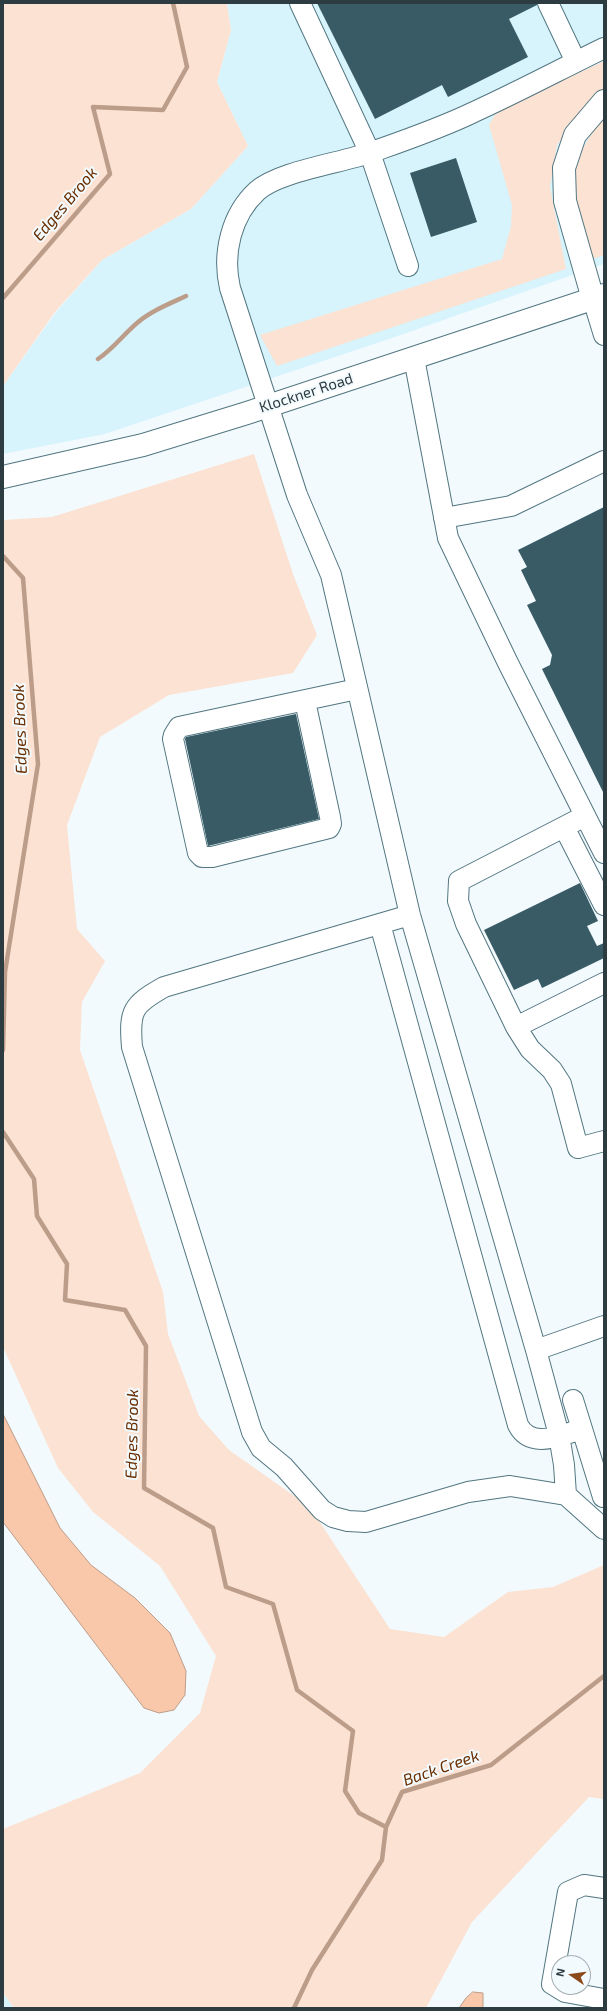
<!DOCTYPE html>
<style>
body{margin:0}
#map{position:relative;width:607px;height:2011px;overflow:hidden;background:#f3fafd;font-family:"Exo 2",sans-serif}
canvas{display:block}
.frame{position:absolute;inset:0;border:4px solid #2c3c41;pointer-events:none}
.north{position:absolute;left:551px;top:1955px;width:40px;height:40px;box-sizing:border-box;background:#f3fafd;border:1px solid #a3aeb2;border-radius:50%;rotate:283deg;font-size:11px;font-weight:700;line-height:16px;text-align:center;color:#2c3c41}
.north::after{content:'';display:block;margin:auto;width:14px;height:18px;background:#8c491b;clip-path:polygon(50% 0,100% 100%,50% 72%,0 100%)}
</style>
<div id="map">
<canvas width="607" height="2011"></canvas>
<div class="frame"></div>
<div class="north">N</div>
</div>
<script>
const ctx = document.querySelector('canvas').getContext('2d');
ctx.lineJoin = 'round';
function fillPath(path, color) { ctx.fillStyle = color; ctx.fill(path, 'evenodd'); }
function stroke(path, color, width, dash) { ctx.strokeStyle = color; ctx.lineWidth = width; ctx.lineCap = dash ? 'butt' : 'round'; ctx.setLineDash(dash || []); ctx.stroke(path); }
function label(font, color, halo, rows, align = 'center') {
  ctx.font = font + ' "Exo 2",sans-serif'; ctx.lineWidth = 4; ctx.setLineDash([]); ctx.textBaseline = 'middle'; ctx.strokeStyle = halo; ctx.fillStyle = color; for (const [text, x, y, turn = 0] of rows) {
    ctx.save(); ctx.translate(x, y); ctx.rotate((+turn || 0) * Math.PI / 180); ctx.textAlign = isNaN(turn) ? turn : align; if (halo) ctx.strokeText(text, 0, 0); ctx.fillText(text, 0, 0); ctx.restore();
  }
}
const built = new Path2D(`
 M227 3H604V264L392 338 105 434 3 454V386L56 312 102 260 191 209 248 146 217 82 231 30Z
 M3 1993 14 2008H3Z`);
const green = new Path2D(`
 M3 3H227L231 30 217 82 248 146 191 209 102 260 55 312 3 386V392Z
 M604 61V93L586 107 557 145 550 187 566 269 277 366 260 335 502 259 511 226 512 205 489 125 497 111Z
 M604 119V255L593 259 573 188 578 157 594 129Z
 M254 454 293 574 317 635 293 673 169 695 100 737 67 825 77 929 105 961 82 1002 80 1050 163 1292 168 1334 199 1416 229 1450 310 1507 390 1629 444 1637 508 1592 553 1587 604 1565V1799L589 1797 472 1922 426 2008H14L3 1993V1829L140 1773 200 1713 216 1656 160 1566 93 1512 58 1468 3 1347V520L52 517Z`);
const water = new Path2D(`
 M3 1414 60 1528 91 1565 135 1598 170 1633 186 1671 185 1695 174 1710 159 1713 144 1708 3 1522Z
 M473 1992 483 1993V2008H459L466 1998Z`);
const stream = new Path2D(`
 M3 298 110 174 93 107 163 110 187 67 173 3
 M98 359C113 349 123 335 137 323 151 311 169 304 186 296
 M3 556 23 578 38 764 5 972 3 1050
 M3 1132 34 1179 37 1216 67 1264 65 1300 125 1310 146 1346 144 1488 213 1528 226 1587 273 1604 297 1690 353 1731 345 1791 359 1813 386 1827
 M294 2008 312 1970 382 1860 386 1827 402 1792 491 1765 604 1676`);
const building = new Path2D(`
 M317 3H537V5L509 19 528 57 448 97 442 85 375 119Z
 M456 158 477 222 431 237 410 173Z
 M604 507V794L542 669 550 665 552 655 527 605 536 601 521 570 527 567 518 550Z
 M296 714 319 819 208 846 185 739 186 737Z
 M580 883 598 921 587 926 597 946 604 943V958L542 988 538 979 514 990 484 930Z`);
const minor = new Path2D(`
 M300 3 370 153 408 266
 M548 3 576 62
 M604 48C561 69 518 92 474 112 441 128 406 140 372 152 342 163 279 171 257 191 231 215 222 254 230 288L297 495 331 575 410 915 536 1350 604 1326
 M593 299 604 335
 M414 358 448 538 508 663 604 853
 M444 518 511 506 604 461
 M305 701 330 817 331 824 329 828 212 857H202L198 853 173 739 174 735 179 727 357 689
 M585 816 459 881 458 901 466 924 516 1027 530 1049 552 1070 561 1084 578 1148 604 1141
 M564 827 604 905
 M410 915 164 987C132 1005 129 1011 132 1047L252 1432 261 1448 284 1467 322 1510 333 1517 348 1521 366 1522 468 1492 510 1486 566 1495 564 1465 559 1435 536 1350
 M380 924 518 1425C531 1450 560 1435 582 1429L573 1400
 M516 1027 604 983
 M582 1429 603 1497
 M566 1495 604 1529
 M604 1888 584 1885 568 1892 552 1984 565 1992 604 1999`);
const major = new Path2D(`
 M3 477 143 445 247 413 604 295`);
const highway = new Path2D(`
 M593 299 565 201 564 168 575 135 604 101`);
const streetNames = [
 ["Klockner Road",306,393,-18]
];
const waterNames = [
 ["Edges Brook",65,204,-50],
 ["Edges Brook",20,729,-92],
 ["Edges Brook",132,1434,-89],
 ["Back Creek",441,1768,-19]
];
fillPath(built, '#d7f4fd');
fillPath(green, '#fbe2d3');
fillPath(water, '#f9c7a9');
stroke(water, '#bc9d8a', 1);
stroke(stream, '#bc9d8a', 4.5);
fillPath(building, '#385b66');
stroke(minor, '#527681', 22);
stroke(major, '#527681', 24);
stroke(highway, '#527681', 24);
stroke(minor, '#fff', 20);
stroke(major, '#fff', 22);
stroke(highway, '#fff', 22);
label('15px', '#2c3c41', '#f3fafd', streetNames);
label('italic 16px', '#692e00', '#f3fafd', waterNames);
</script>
